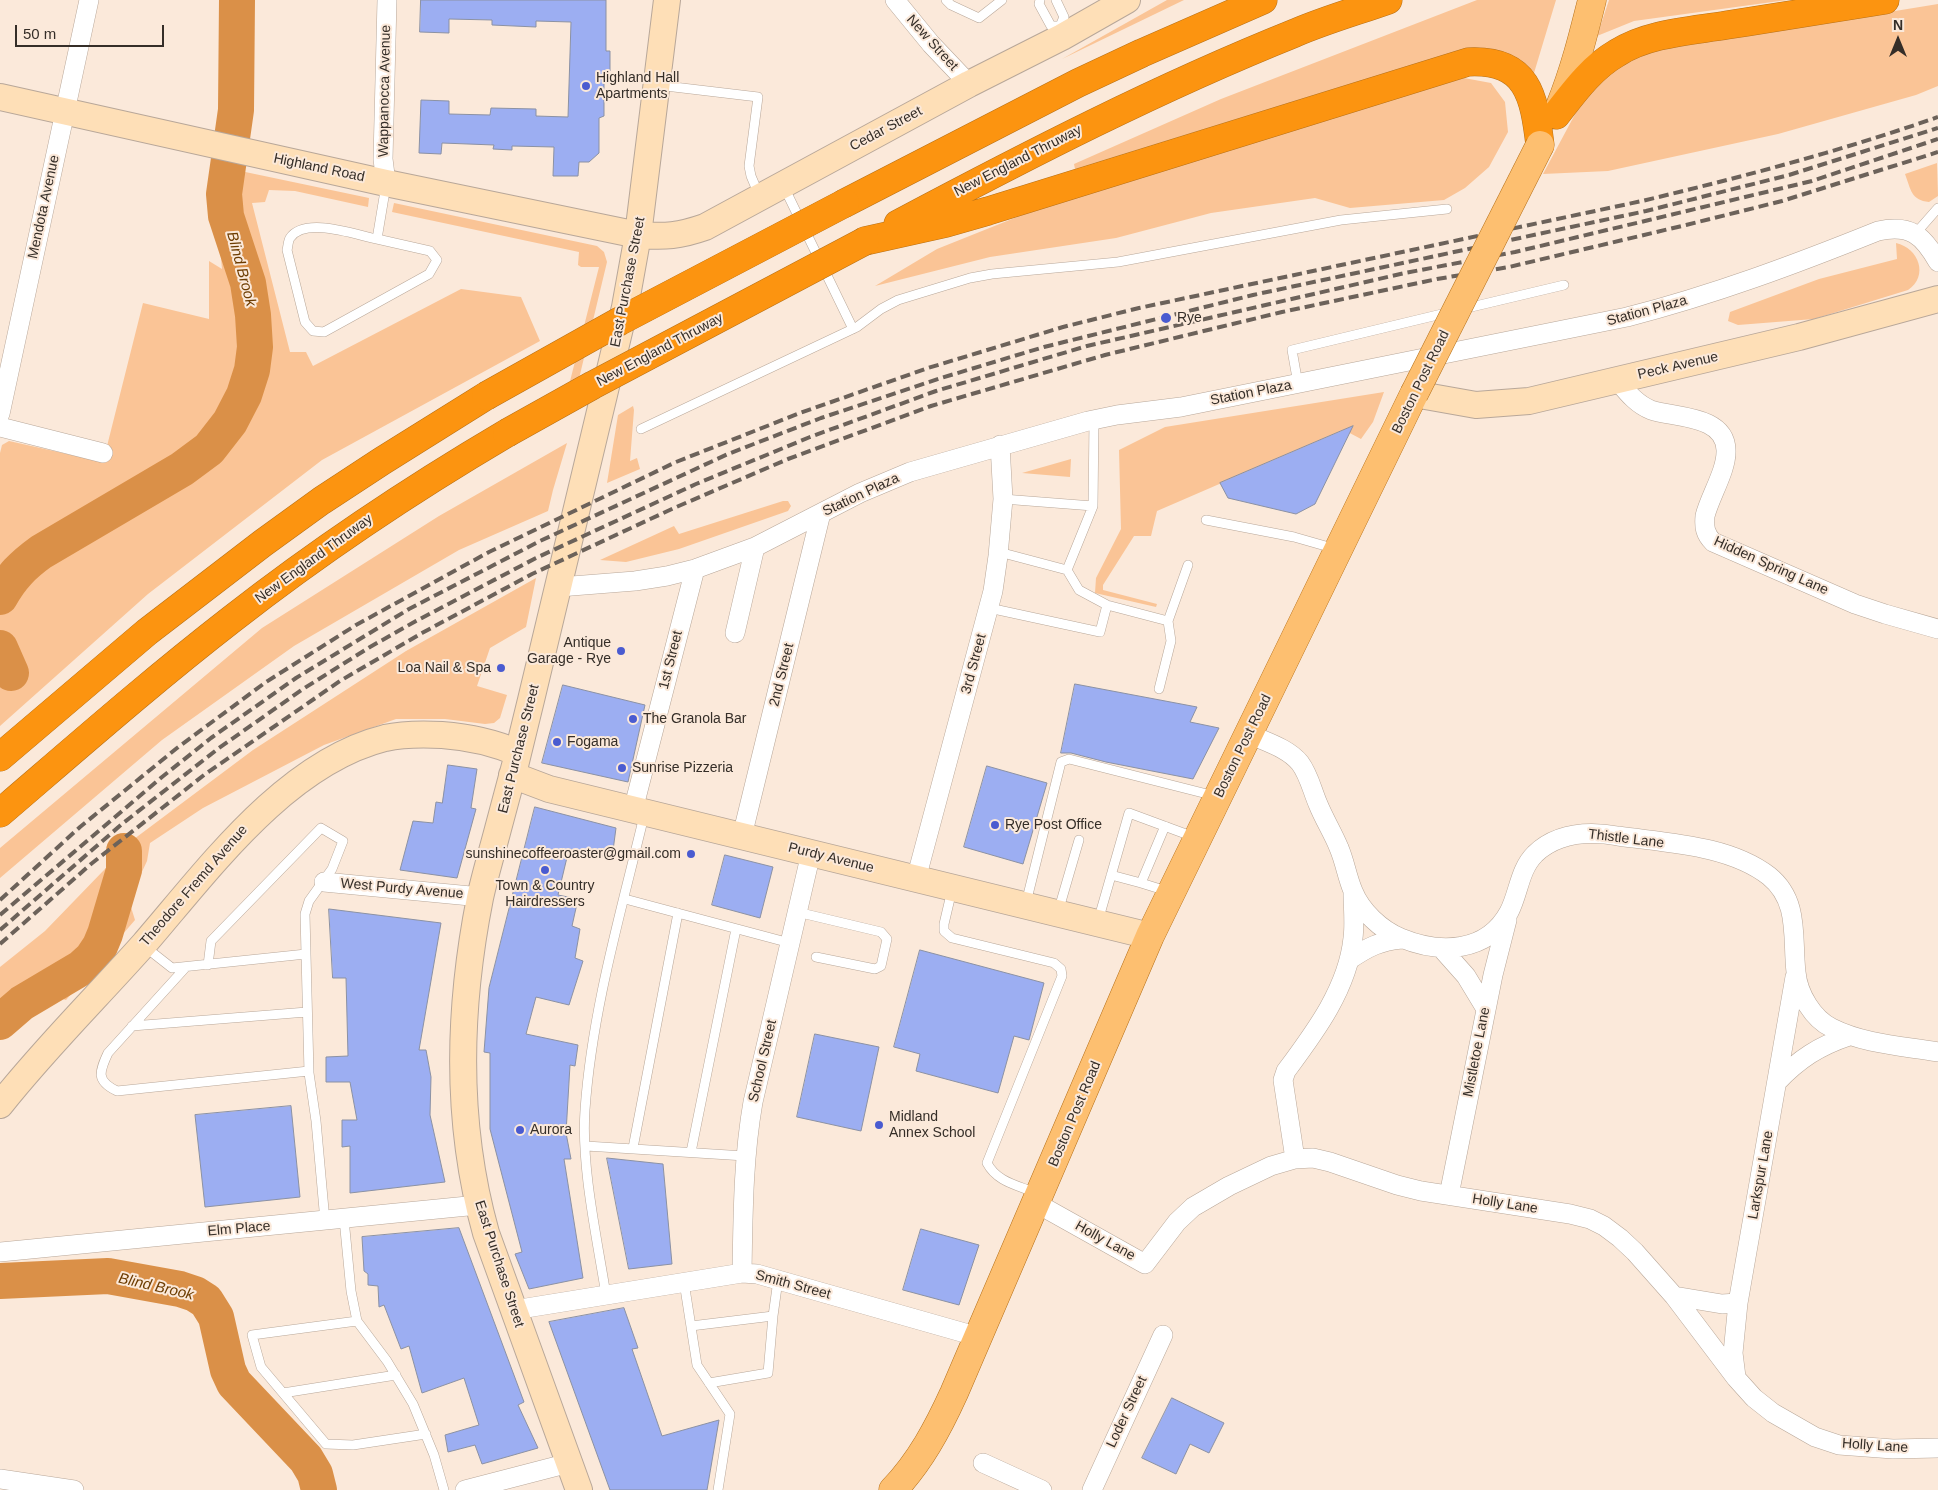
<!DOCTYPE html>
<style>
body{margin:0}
#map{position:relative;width:1938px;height:1490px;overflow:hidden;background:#fbe9da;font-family:Arial,sans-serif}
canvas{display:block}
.north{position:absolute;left:1873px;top:15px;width:50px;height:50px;-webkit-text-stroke:4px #fbe9da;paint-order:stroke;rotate:0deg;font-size:14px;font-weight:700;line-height:20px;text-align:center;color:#352e28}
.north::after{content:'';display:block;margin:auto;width:18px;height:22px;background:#352e28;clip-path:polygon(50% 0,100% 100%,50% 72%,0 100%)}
.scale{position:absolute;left:15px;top:25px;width:149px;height:22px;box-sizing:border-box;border:2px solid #352e28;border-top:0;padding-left:6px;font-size:15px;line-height:18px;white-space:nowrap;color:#352e28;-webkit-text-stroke:4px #fbe9da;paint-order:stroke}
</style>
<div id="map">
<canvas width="1938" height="1490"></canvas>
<div class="north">N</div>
<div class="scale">50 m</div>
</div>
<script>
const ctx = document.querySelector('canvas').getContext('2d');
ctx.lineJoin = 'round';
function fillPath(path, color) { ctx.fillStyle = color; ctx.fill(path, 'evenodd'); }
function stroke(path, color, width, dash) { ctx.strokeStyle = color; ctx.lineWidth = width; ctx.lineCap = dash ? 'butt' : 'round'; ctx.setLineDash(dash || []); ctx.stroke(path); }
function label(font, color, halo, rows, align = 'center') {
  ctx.font = font + ' Arial,sans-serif'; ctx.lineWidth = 4; ctx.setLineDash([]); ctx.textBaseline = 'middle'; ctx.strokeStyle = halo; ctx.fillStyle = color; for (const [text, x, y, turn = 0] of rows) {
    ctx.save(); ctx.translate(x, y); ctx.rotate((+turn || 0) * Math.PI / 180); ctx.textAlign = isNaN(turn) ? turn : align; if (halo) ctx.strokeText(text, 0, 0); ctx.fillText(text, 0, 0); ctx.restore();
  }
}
const green = new Path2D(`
 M1167 0H1184L1062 59Z
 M1477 0H1556L1534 73 1528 77 1489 51 1464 49 1075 169 1074 164 1221 99Z
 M1609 0H1787L1634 21 1597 36Z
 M1938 4V86L1916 95 1778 134 1608 171 1543 174 1596 75 1638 53Z
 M1464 78 1491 83 1505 102 1508 132 1489 167 1465 188 1444 200 1350 208 1315 198 1211 213 1116 238 990 257 875 286 937 249 1017 217 1126 177Z
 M1937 163 1938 196 1929 202C1911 200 1911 190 1905 174Z
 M212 165 369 198 368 207 295 191 269 190 265 202 252 203 290 352H306L313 366 461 289 521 297 540 341 322 460 148 594 0 726V453L2 445 9 441 103 462 143 303 209 319V261L222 269Z
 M394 203 597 246 604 252 607 262 577 387 567 393 599 267H581L578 265 579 252 392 212Z
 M1896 243C1919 248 1929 276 1908 290L1814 319 1738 325 1728 321 1730 312 1819 279 1897 259Z
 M1384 392 1373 422 1361 439 1344 430 1157 511 1151 536H1134L1103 585V590L1157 604 1156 607 1095 593 1096 578 1121 529 1119 450 1165 427Z
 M633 406 634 410 630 461 637 458 640 469 607 483 618 415Z
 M567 443 553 490 548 511 459 550 294 646 162 740 0 878V848L262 628 439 516Z
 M1071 459 1070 477 1022 473Z
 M783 501H788L791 506 788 511 679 549 626 562 600 560 674 526 679 534Z
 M536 578 526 627 490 648 477 686 507 695 500 718 494 723 485 724 445 719H396L324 745 203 808 150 843 147 861 133 891 130 904 135 920 66 1000 50 995H44L0 1036V967L45 931 134 839 253 750 406 651Z`);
const river = new Path2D(`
 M0 597C11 577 23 565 41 552L182 469 209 449 230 422 244 395 252 370 255 347 253 315 248 283 226 216 224 194 236 110 237 0
 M0 648 11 673
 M0 1022 22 1003 81 968 92 958 100 946 105 934 124 870V851
 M0 1281 108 1276 180 1289 195 1294 206 1301 216 1317 228 1370 234 1383 306 1459 315 1474 319 1490`);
const building = new Path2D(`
 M421 0H606V51H610V71H604V116L599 118V153L589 162H579L578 176H553L554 147 512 146V150L493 149 494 145 442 143 441 154 419 153 421 100 449 101V114L490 115 491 108 536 109V116L568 117 571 22 536 21V27L492 25V20L449 19V33L420 32Z
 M1353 426 1315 504 1296 514 1228 498 1220 483Z
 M1075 684 1197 707 1190 722 1219 728 1193 779 1106 762 1071 753H1061Z
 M563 685 645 705 628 782 542 763Z
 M448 765 477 769 471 808 476 809 457 878 400 870 413 821 433 823 436 802 442 803Z
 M987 766 1047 783 1023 864 964 847Z
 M535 807 616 828 612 858 569 849 558 895 578 899 572 926 580 929 575 958 583 961 569 1005 536 997 526 1034 578 1045 575 1066 570 1065 566 1133 571 1159H564L583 1278 529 1289 515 1254 522 1252 490 1129V1053L484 1052 489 988Z
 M725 855 773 867 760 918 712 905Z
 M329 909 441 923 419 1050H426L431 1077 430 1115 445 1182 350 1193V1146L342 1147V1120H357L350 1082H326V1057L348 1056 346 978H333Z
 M920 950 1044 983 1029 1040 1014 1036 998 1093 916 1071 920 1054 894 1047Z
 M815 1034 879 1047 861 1131 797 1117Z
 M291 1106 300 1197 205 1207 195 1115Z
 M607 1158 663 1164 672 1264 629 1269Z
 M459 1228 524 1402 518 1405 538 1448 482 1464 475 1445 448 1452 445 1435 479 1425 464 1378 422 1393 409 1346 401 1349 384 1305 379 1307 378 1286 368 1285V1274L364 1271 362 1237Z
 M921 1229 979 1245 959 1305 903 1290Z
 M624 1308 638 1348 632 1349 662 1436 719 1420 707 1490H610L549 1322Z
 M1172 1398 1224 1423 1209 1453 1190 1444 1176 1474 1142 1458Z`);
const lane = new Path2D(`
 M946 0 951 5 979 18 1002 0
 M1040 0 1039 4 1051 26H1060
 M1056 0 1064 17 1060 26
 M657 85 758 97 749 166 751 176 759 195
 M784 187 853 329
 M1916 233 1938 208
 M377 239 430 251 437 260 429 274 324 332 313 331 305 322 287 250C288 247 288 241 290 238 305 216 356 235 377 239L386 185
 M1463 309 1564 285
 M1298 384 1292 350 1450 312
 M641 429 857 327 881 309 898 300 970 278 992 274 1118 262 1341 220 1447 209
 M1003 499 1093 506
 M1206 520 1294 537 1336 549
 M999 552 1067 570 1093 506 1094 420
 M1107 605 1168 621 1188 565
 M989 608 1100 632 1107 605 1079 590 1067 570
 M1159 689 1171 641 1168 621
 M1111 875 1141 883 1165 826
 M1141 883 1170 892
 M952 890 944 924V931L952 938 1054 963 1061 969 1062 976 987 1163C997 1182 1017 1185 1036 1193
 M625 899 790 943
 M1026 903 1061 762 1069 759 1215 796
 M797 912 881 932 887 939 881 966 875 969 816 957
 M1058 912 1079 840
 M1098 921 1129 813 1194 837
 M144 946 172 968 306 954 309 1073 316 1121 325 1221
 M208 965 211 941 321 828 343 841 332 869 309 901 305 914 306 954
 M186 967 108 1053C99 1072 96 1081 117 1091L309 1071
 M132 1026 307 1012
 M586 1146 745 1156
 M633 1148 678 913
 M691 1152 736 929
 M344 1219 351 1291 357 1321 387 1361 413 1404 434 1455 444 1490
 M684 1282 697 1365 730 1414 718 1490
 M606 1295C597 1238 581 1167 585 1110 592 1010 621 912 644 816
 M357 1321 252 1335 261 1367 326 1444 353 1445 426 1434
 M691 1326 773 1316 778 1280
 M709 1383 768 1373 773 1316
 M283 1393 396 1375`);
const street = new Path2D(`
 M895 0 931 44 969 84
 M386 183 383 159 387 0
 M1617 380C1627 392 1636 404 1651 410 1675 418 1725 415 1726 450 1727 470 1710 496 1705 516 1704 527 1705 534 1713 542L1855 604 1885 614 1938 629
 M0 414 89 0
 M0 427 103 453
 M559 587 635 581 667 576 695 569 755 547 860 493 910 472 1088 421 1117 415 1181 407 1627 317C1713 295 1796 264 1878 231 1910 224 1923 235 1938 262
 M735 633 755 547
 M1249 734C1266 742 1288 748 1300 763 1309 775 1312 790 1318 804 1324 819 1333 833 1339 848 1345 862 1347 877 1353 891 1361 911 1381 930 1401 938 1440 954 1487 953 1509 912 1519 893 1519 870 1535 854 1558 832 1589 831 1618 836 1667 843 1729 845 1769 876 1800 901 1792 938 1796 972 1798 994 1813 1019 1832 1028 1864 1044 1903 1046 1938 1052
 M633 810 695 569
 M742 836 821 513
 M916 879 993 591 998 556 1003 499 1000 445
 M324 882 481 897
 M1442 949 1466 976 1486 1009
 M1349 960C1368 947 1380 941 1402 939
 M1777 1082C1799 1059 1819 1046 1849 1036
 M1295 1159 1283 1080 1286 1071C1315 1032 1348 988 1353 938 1355 923 1353 907 1353 892
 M1449 1195 1493 975 1507 920
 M1036 1203 1145 1264 1177 1222 1193 1207 1229 1186 1271 1166 1295 1159 1313 1158 1330 1162 1397 1185 1421 1191 1570 1214 1590 1219 1604 1226 1620 1238 1635 1252 1674 1296 1736 1378 1754 1398 1773 1413 1815 1437 1839 1445 1893 1449 1938 1448
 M0 1252 478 1205
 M742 1273C743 1216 743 1159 753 1102L811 853
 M1674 1296 1722 1304 1738 1303
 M514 1310 742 1273 757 1274 979 1337
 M1736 1377 1733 1353 1738 1303 1795 977
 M983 1463 1042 1490
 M0 1479 74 1490
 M465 1490 569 1463
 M1092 1490 1163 1335`);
const secondary = new Path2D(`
 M0 97 386 183 638 235C666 237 679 236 705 227L969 84 1062 37 1127 0
 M1414 394 1476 405 1529 401 1799 337 1938 299
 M512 775 549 789 1150 936
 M0 1105C45 1048 96 998 144 944 208 870 285 763 385 738 403 734 423 734 442 735 469 737 493 742 518 753
 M579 1490 486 1233C455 1123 458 1009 480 898 485 875 492 852 498 829 510 786 521 743 531 700 563 569 594 438 625 307L638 235 667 0`);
const primary = new Path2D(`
 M1560 106C1574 72 1583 36 1592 0
 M893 1490C920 1462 938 1428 954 1393L1150 936 1414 394`);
const highway = new Path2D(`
 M1556 115C1574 92 1591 68 1617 53 1648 33 1691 31 1727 25 1780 17 1833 8 1885 0
 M845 203 1078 83 1142 53 1263 0
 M898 224C1028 155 1158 88 1295 33 1325 20 1357 11 1388 0
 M865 241 946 223 988 211 1468 62C1528 59 1534 96 1540 145
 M0 757 147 632 263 543 321 501 382 461 486 396
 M0 813C77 747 152 681 232 619 319 551 412 489 507 433`);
const rail = new Path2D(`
 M0 900 80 827 177 748 266 682 356 625 489 552 676 462 800 413 928 368 1063 327 1139 308 1642 201C1742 177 1841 151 1938 117
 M0 915 162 777 211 738 296 678 409 609 540 541 728 454 821 418 941 378 1044 347 1253 295 1646 211 1789 175 1938 128
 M0 930 122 824 219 748 303 689 370 647 416 621 536 558 696 484 810 437 936 391 1087 346 1405 273 1515 252 1649 220 1812 181 1938 139
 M0 944 91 864 204 775 340 681 422 633 532 574 674 508 788 459 931 406 1105 355 1282 312 1437 279 1509 267 1686 225 1782 201 1938 152`);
const primaryBridge = new Path2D(`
 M1414 394 1540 145`);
const highwayBridge = new Path2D(`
 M486 396 620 321 845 203
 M507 433 593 385 865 241`);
const markers = [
 [586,86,5,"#4a5bd0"],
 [1166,318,6,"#4a5bd0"],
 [621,651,5,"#4a5bd0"],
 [501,668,5,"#4a5bd0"],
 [633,719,5,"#4a5bd0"],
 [557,742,5,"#4a5bd0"],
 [622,768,5,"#4a5bd0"],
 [995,825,5,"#4a5bd0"],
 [691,854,5,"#4a5bd0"],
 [545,870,5,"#4a5bd0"],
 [879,1125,5,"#4a5bd0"],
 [520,1130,5,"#4a5bd0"]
];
const streetNames = [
 ["New Street",932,43,48],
 ["Wappanocca Avenue",385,91,-89],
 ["Cedar Street",886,129,-28],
 ["New England Thruway",1018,161,-27],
 ["Highland Road",319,168,12],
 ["Mendota Avenue",44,207,-78],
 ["East Purchase Street",628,282,-79],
 ["Station Plaza",1647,311,-15],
 ["New England Thruway",660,350,-28],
 ["Peck Avenue",1678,366,-13],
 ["Boston Post Road",1421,382,-64],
 ["Station Plaza",1251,393,-11],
 ["Station Plaza",861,495,-25],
 ["New England Thruway",314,559,-36],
 ["Hidden Spring Lane",1771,566,24],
 ["1st Street",671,660,-76],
 ["3rd Street",974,664,-75],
 ["2nd Street",782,675,-76],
 ["Boston Post Road",1243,746,-64],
 ["East Purchase Street",519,749,-76],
 ["Thistle Lane",1626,839,7],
 ["Purdy Avenue",831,858,14],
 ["Theodore Fremd Avenue",194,886,-49],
 ["West Purdy Avenue",402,889,5],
 ["Mistletoe Lane",1477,1052,-79],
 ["School Street",763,1061,-77],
 ["Boston Post Road",1075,1114,-67],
 ["Larkspur Lane",1761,1175,-80],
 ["Holly Lane",1505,1204,9],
 ["Elm Place",239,1229,-5],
 ["Holly Lane",1105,1241,29],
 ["East Purchase Street",499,1264,72],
 ["Smith Street",793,1285,15],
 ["Loder Street",1127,1412,-65],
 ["Holly Lane",1875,1446,4]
];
const poiNames = [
 ["Highland Hall",596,78],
 ["Apartments",596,94],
 ["Rye",1177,318],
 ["Antique",611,643,"right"],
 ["Garage - Rye",611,659,"right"],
 ["Loa Nail & Spa",491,668,"right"],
 ["The Granola Bar",643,719],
 ["Fogama",567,742],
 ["Sunrise Pizzeria",632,768],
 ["Rye Post Office",1005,825],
 ["sunshinecoffeeroaster@gmail.com",681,854,"right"],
 ["Town & Country",545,886,"center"],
 ["Hairdressers",545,902,"center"],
 ["Midland",889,1117],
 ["Annex School",889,1133],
 ["Aurora",530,1130]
];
const waterNames = [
 ["Blind Brook",241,269,75],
 ["Blind Brook",156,1287,13]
];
fillPath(green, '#fac496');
stroke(river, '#da9048', 36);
fillPath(building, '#9caef2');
stroke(building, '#8b91a3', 1);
stroke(lane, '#b8a799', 10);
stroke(street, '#b8a799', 20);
stroke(secondary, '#b8a799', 28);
stroke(primary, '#b67018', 29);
stroke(highway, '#b67018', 29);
stroke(lane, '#fff', 9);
stroke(street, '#fff', 19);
stroke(secondary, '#fedfb7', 26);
stroke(primary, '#fdbf70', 28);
stroke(highway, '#fc9410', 28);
stroke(rail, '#6c625a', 4, [10, 5]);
stroke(primaryBridge, '#b67018', 29, []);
stroke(highwayBridge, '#b67018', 29, []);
stroke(primaryBridge, '#fdbf70', 28);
stroke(highwayBridge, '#fc9410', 28);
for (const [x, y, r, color] of markers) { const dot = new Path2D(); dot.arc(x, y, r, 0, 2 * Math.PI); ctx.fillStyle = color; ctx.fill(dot); stroke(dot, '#fbe9da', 2); }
label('14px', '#352e28', '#fbe9da', streetNames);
label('14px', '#352e28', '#fbe9da', poiNames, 'left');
label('italic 15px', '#6d3c01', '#fbe9da', waterNames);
</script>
